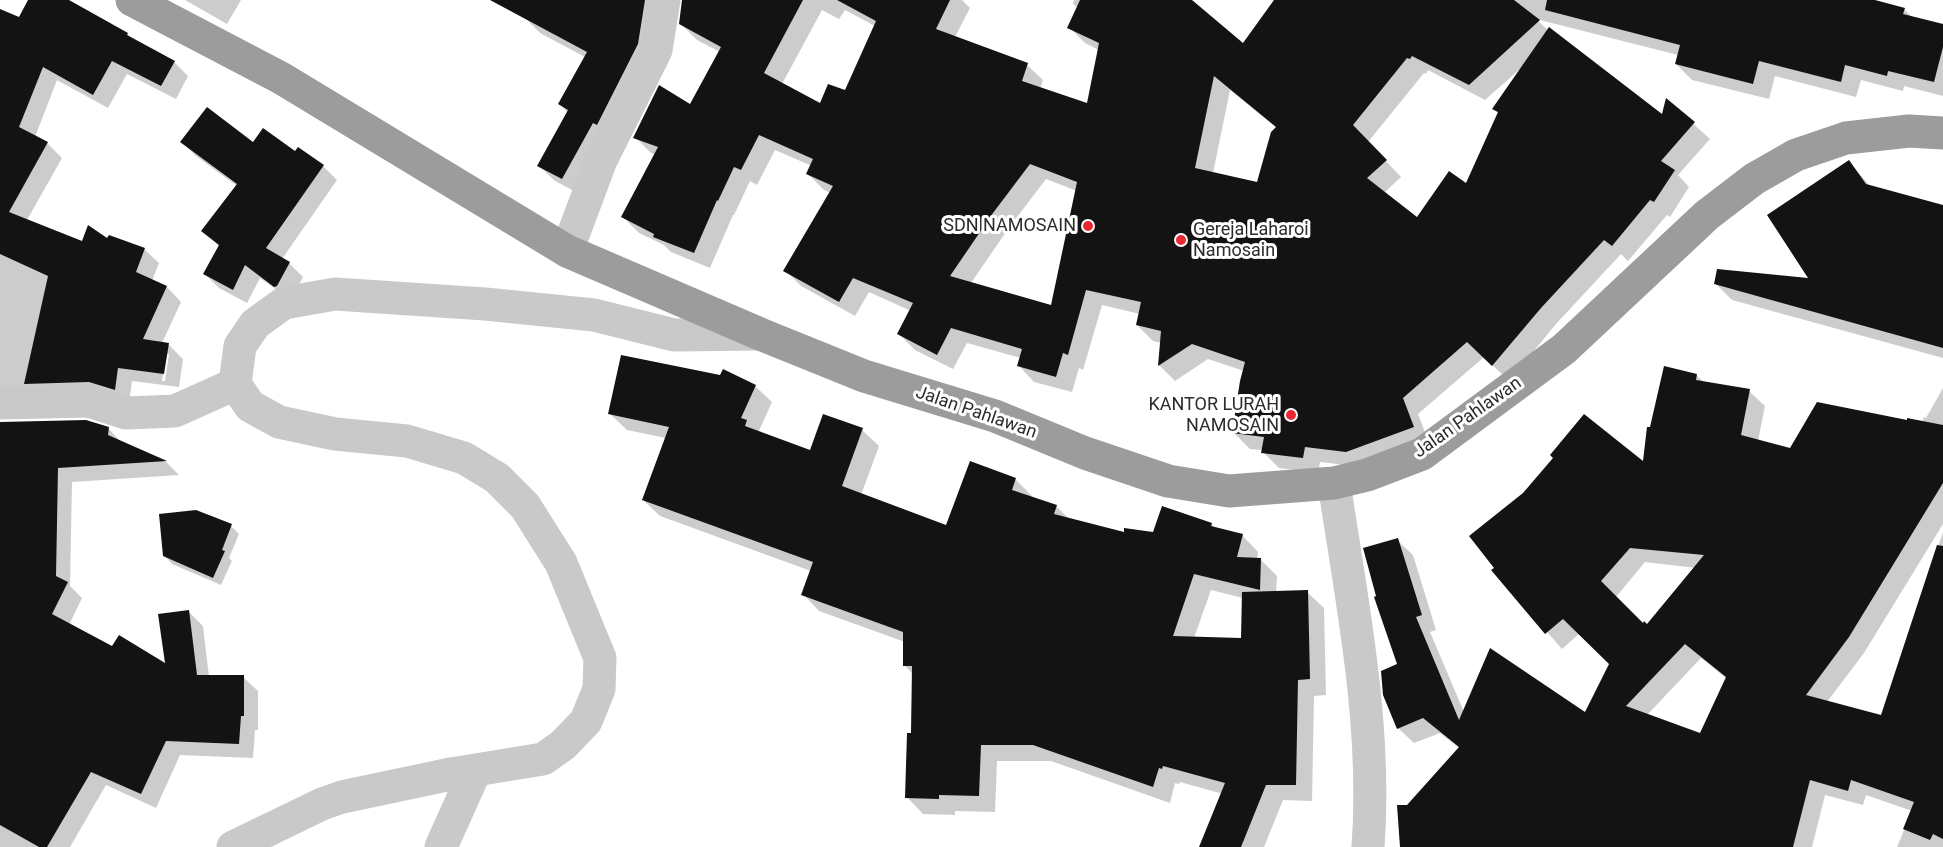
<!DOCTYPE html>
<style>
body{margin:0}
canvas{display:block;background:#fff}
</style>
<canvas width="1943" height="847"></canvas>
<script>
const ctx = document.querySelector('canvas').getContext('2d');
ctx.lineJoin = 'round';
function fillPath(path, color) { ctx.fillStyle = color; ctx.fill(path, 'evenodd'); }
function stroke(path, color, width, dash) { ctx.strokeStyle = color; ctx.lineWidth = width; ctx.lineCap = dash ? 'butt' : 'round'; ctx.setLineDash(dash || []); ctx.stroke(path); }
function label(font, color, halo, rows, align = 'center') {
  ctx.font = font + ' Roboto,sans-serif'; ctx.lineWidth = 6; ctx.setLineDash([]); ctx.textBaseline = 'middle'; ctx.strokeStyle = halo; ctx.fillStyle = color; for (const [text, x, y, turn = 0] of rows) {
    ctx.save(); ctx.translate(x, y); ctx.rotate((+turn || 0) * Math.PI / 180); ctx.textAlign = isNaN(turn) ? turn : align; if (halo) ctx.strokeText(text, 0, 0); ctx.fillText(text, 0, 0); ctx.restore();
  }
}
const shadow = new Path2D(`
 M30 0H66L127 34 135 42 174 62 188 76 176 99 127 74 108 108 57 80 35 137 47 143 62 158 27 220 83 242 107 240 144 249 159 263 152 281 167 287 181 302 162 343 168 344 183 359 179 387 132 381 129 403 0 406V11L19 19ZM166 354H169L165 381H162Z
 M185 0H241L227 24Z
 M533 0H671L578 193 555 181 539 166 568 113 560 104 585 57 540 33 524 17Z
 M684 0H962L970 8 955 37 1027 65 1043 80 1040 89 1088 105 1099 50 1085 43 1069 27 1078 8 1073 4 1074 0H1190L1243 45 1275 0H1852L1904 9 1913 18 1943 25V96L1904 86 1903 91 1861 80 1856 97 1775 76 1769 99 1692 80 1676 64 1678 55 1536 19 1549 31 1663 117 1667 100 1710 139 1678 175 1689 187 1670 217 1667 215 1628 261 1621 254 1556 324 1509 381 1484 357 1418 414 1429 443 1362 467 1320 462 1318 473 1279 468 1263 452V450L1250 449 1234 433 1244 371 1208 359 1175 381 1159 365 1161 343 1153 341 1137 325 1140 314 1102 305 1083 370 1079 368 1072 392 1034 382 1019 366 1021 358 967 343 953 369 915 350 899 334 911 311 869 292 855 316 801 286 785 270 831 193 824 190 808 174 812 166 775 150 757 185 750 181 734 215H733L710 268 671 252 664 245 639 233 623 217 656 155 651 153 635 137 691 106 720 52 697 40 681 24ZM822 10 839 19 845 10 875 26 845 92 821 105 782 84ZM1521 68 1494 109 1499 114 1466 185 1418 219 1384 193 1401 177 1368 142 1424 73 1426 74 1428 70 1485 100ZM1230 90 1277 128 1258 183 1213 173ZM1046 179 1077 191 1052 307 971 283 1008 229Z
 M182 142 253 144 296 153 323 166 337 180 282 259 289 263 303 277 291 300 260 278 247 303 219 288 205 274 220 247 203 231 237 186 196 156Z
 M1849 162 1871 187 1943 206V358L1732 300 1716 284 1811 280Z
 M1696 375 1704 382 1749 391 1765 406 1758 441 1791 450 1908 421 1922 422 1924 417 1926 418 1943 388V524L1864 653 1827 702 1882 717 1943 532V847H1897L1912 811 1866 795 1863 805 1825 795 1812 847H1402L1407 806 1459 748 1440 733 1414 743 1398 728 1397 540 1413 555 1436 630 1430 632 1464 712 1586 714 1611 664 1580 633 1562 649 1493 570 1644 464 1651 429ZM1645 562 1696 568 1647 626 1643 625 1616 597ZM1701 658 1727 679 1700 735 1647 715Z
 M755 386 772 402 758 433 811 452 862 430 879 446 861 495 947 527 971 463 1016 480 1032 496 1031 498 1056 506 1070 520 1125 534H1154L1163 508 1212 524 1216 529 1242 535 1258 552 1257 559H1260L1277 576 1276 593 1307 592 1324 608 1326 695 1314 696 1312 801 1283 800 1264 847H1202L1223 794 1180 782 1179 784 1175 783 1170 803 1051 761H997L995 812 955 811V815L923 814 907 797 913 735V674L904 665 905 642 819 611 803 594 811 571 660 516 643 500 666 438 627 430 610 414ZM1211 590 1243 598 1242 640 1194 638Z
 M0 423 108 428 122 443 166 462 179 475 72 482 70 586 82 598 69 625 113 648 167 666 188 611 203 626 209 677H243L258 691V730H255L253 758 180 755 156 808 106 785 70 847H0Z
 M231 526 239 534 229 558 232 561 221 585 172 564 164 555Z`);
const building = new Path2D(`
 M28 0H69L128 33 127 35 175 61 161 86 112 61 93 95 43 67 19 127 48 142 9 212 82 241 88 225 107 238 109 235 145 248 136 272 167 286 143 339 169 343 164 374 118 368 115 390 89 382 24 384 48 276 0 254V9L19 17Z
 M490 0H645L638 44 597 125 593 123 562 179 537 166 568 110 558 104 587 52Z
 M682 0H803L764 73 820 103 828 84 845 90 876 21 837 0H950L936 29 1028 63 1022 81 1087 103 1099 43 1067 28 1080 0H1192L1243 43 1274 0H1514L1540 20 1469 85 1412 56 1410 59 1407 58 1353 125 1387 160 1367 178 1417 217 1449 171 1466 183 1498 112 1492 109 1549 27 1662 114 1666 98 1695 122 1661 161 1675 170 1654 202 1650 200 1612 246 1604 240 1541 308 1492 366 1467 342 1403 398 1414 427 1346 452 1305 447 1303 458 1261 453 1264 437 1232 433 1240 381 1245 362 1192 344 1158 366 1161 331 1136 325 1141 302 1086 290 1068 355 1063 353 1056 377 1017 366 1022 349 951 328 937 355 897 334 913 303 853 278 839 302 783 271 833 186 806 174 813 159 759 135 741 170 734 167 718 201 717 200 694 253 653 237 654 234 621 217 658 147 633 138 659 85 690 104 721 47 679 24ZM1214 76 1276 127 1271 132 1257 182 1195 168ZM1030 164 1077 182 1051 305 950 276 993 213Z
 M1547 0H1875L1905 8 1903 14 1943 24V47L1934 82 1888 71 1887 76 1845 65 1841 82 1759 61 1753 84 1675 64 1680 45 1545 10Z
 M207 107 253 142 263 128 295 151 298 147 324 165 266 248 290 262 277 286 274 287 245 265 233 290 203 274 219 245 201 231 237 184 180 142Z
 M1849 160 1866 184 1943 205V348L1714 284 1717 269 1808 278 1767 215Z
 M621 355 720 375 723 369 756 385 741 418 747 420 745 426 810 450 823 414 863 428 842 486 946 525 970 461 1016 478 1012 490 1057 505 1054 514 1124 532V528L1153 532 1162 506 1212 523 1211 526 1243 534 1237 557 1261 558 1260 590 1194 574 1173 636 1241 638 1242 592 1308 590 1310 679 1298 680 1296 785H1266L1241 847H1199L1225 783 1163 766 1162 769 1159 768 1153 787 1033 745H981L979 796 939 795V799L905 798 907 733H911L912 666H903V632L801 595 813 562 642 500 669 427 608 414Z
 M1664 366 1697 374 1696 380 1750 389 1741 435 1790 448 1817 402 1907 420V418L1943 425V483L1849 637 1806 695 1881 715 1937 545 1943 546V839L1933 834 1930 840 1903 829 1914 802 1851 780 1848 791 1810 780 1793 847H1400L1397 805H1407L1459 747 1423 718 1397 729 1383 695 1381 671 1397 664 1374 597 1376 596 1363 548 1398 538 1422 615 1416 617 1459 720 1490 648 1585 712 1609 664 1563 619 1545 634 1491 570 1494 568 1469 536 1523 493 1553 458 1550 455 1584 414 1643 461 1647 427H1650ZM1630 548 1704 555 1647 624 1644 621 1643 623 1601 581ZM1685 644 1726 677 1700 733 1626 706Z
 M86 420 109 427 108 435 167 461 58 468 56 576 68 582 52 614 112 646 119 635 165 663 158 614 189 610 197 675H244V716H241L239 744 166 741 141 794 91 772 47 847H39L0 825V422Z
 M196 510 232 524 222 550 225 551 213 578 163 556 159 514Z`);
const minor = new Path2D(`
 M567 251 601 160 656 50 664 0
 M0 403 89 401 126 413 175 411 235 384
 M1334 483C1352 603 1377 725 1368 847
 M441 847 475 771`);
const tertiary = new Path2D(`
 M233 847 322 804 342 797 451 774 543 759 563 745 586 721 599 689 600 658 561 563 525 506 497 478 464 458 407 441 335 434 279 422 250 406 235 384 240 346 255 324 284 303 335 294 485 304 594 315 674 335 760 334`);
const trunk = new Path2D(`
 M132 0 281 78 567 251 760 334 864 376 995 416 1085 453 1168 481 1229 491 1334 483 1367 475 1422 454 1564 349 1707 215 1754 179 1796 155 1846 138 1909 131 1943 133`);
const markers = [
 [1088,226,6,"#ea2732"],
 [1181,240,6,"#ea2732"],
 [1291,415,6,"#ea2732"]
];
const poiNames = [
 ["SDN NAMOSAIN",1076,226],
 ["Gereja Laharoi",1193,230,"left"],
 ["Namosain",1193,251,"left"],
 ["KANTOR LURAH",1279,405],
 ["NAMOSAIN",1279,426]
];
const streetNames = [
 ["Jalan Pahlawan",976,413,19],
 ["Jalan Pahlawan",1468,418,-35]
];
fillPath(shadow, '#0003');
fillPath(building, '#131313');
stroke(minor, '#c9c9c9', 33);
stroke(tertiary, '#c9c9c9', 33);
stroke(trunk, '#9c9c9c', 33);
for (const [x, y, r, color] of markers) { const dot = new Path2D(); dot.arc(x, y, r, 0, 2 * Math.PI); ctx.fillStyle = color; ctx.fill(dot); stroke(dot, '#fff', 2); }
label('18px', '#2c2c2c', '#fff', poiNames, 'right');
label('18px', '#2c2c2c', '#fff', streetNames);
</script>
